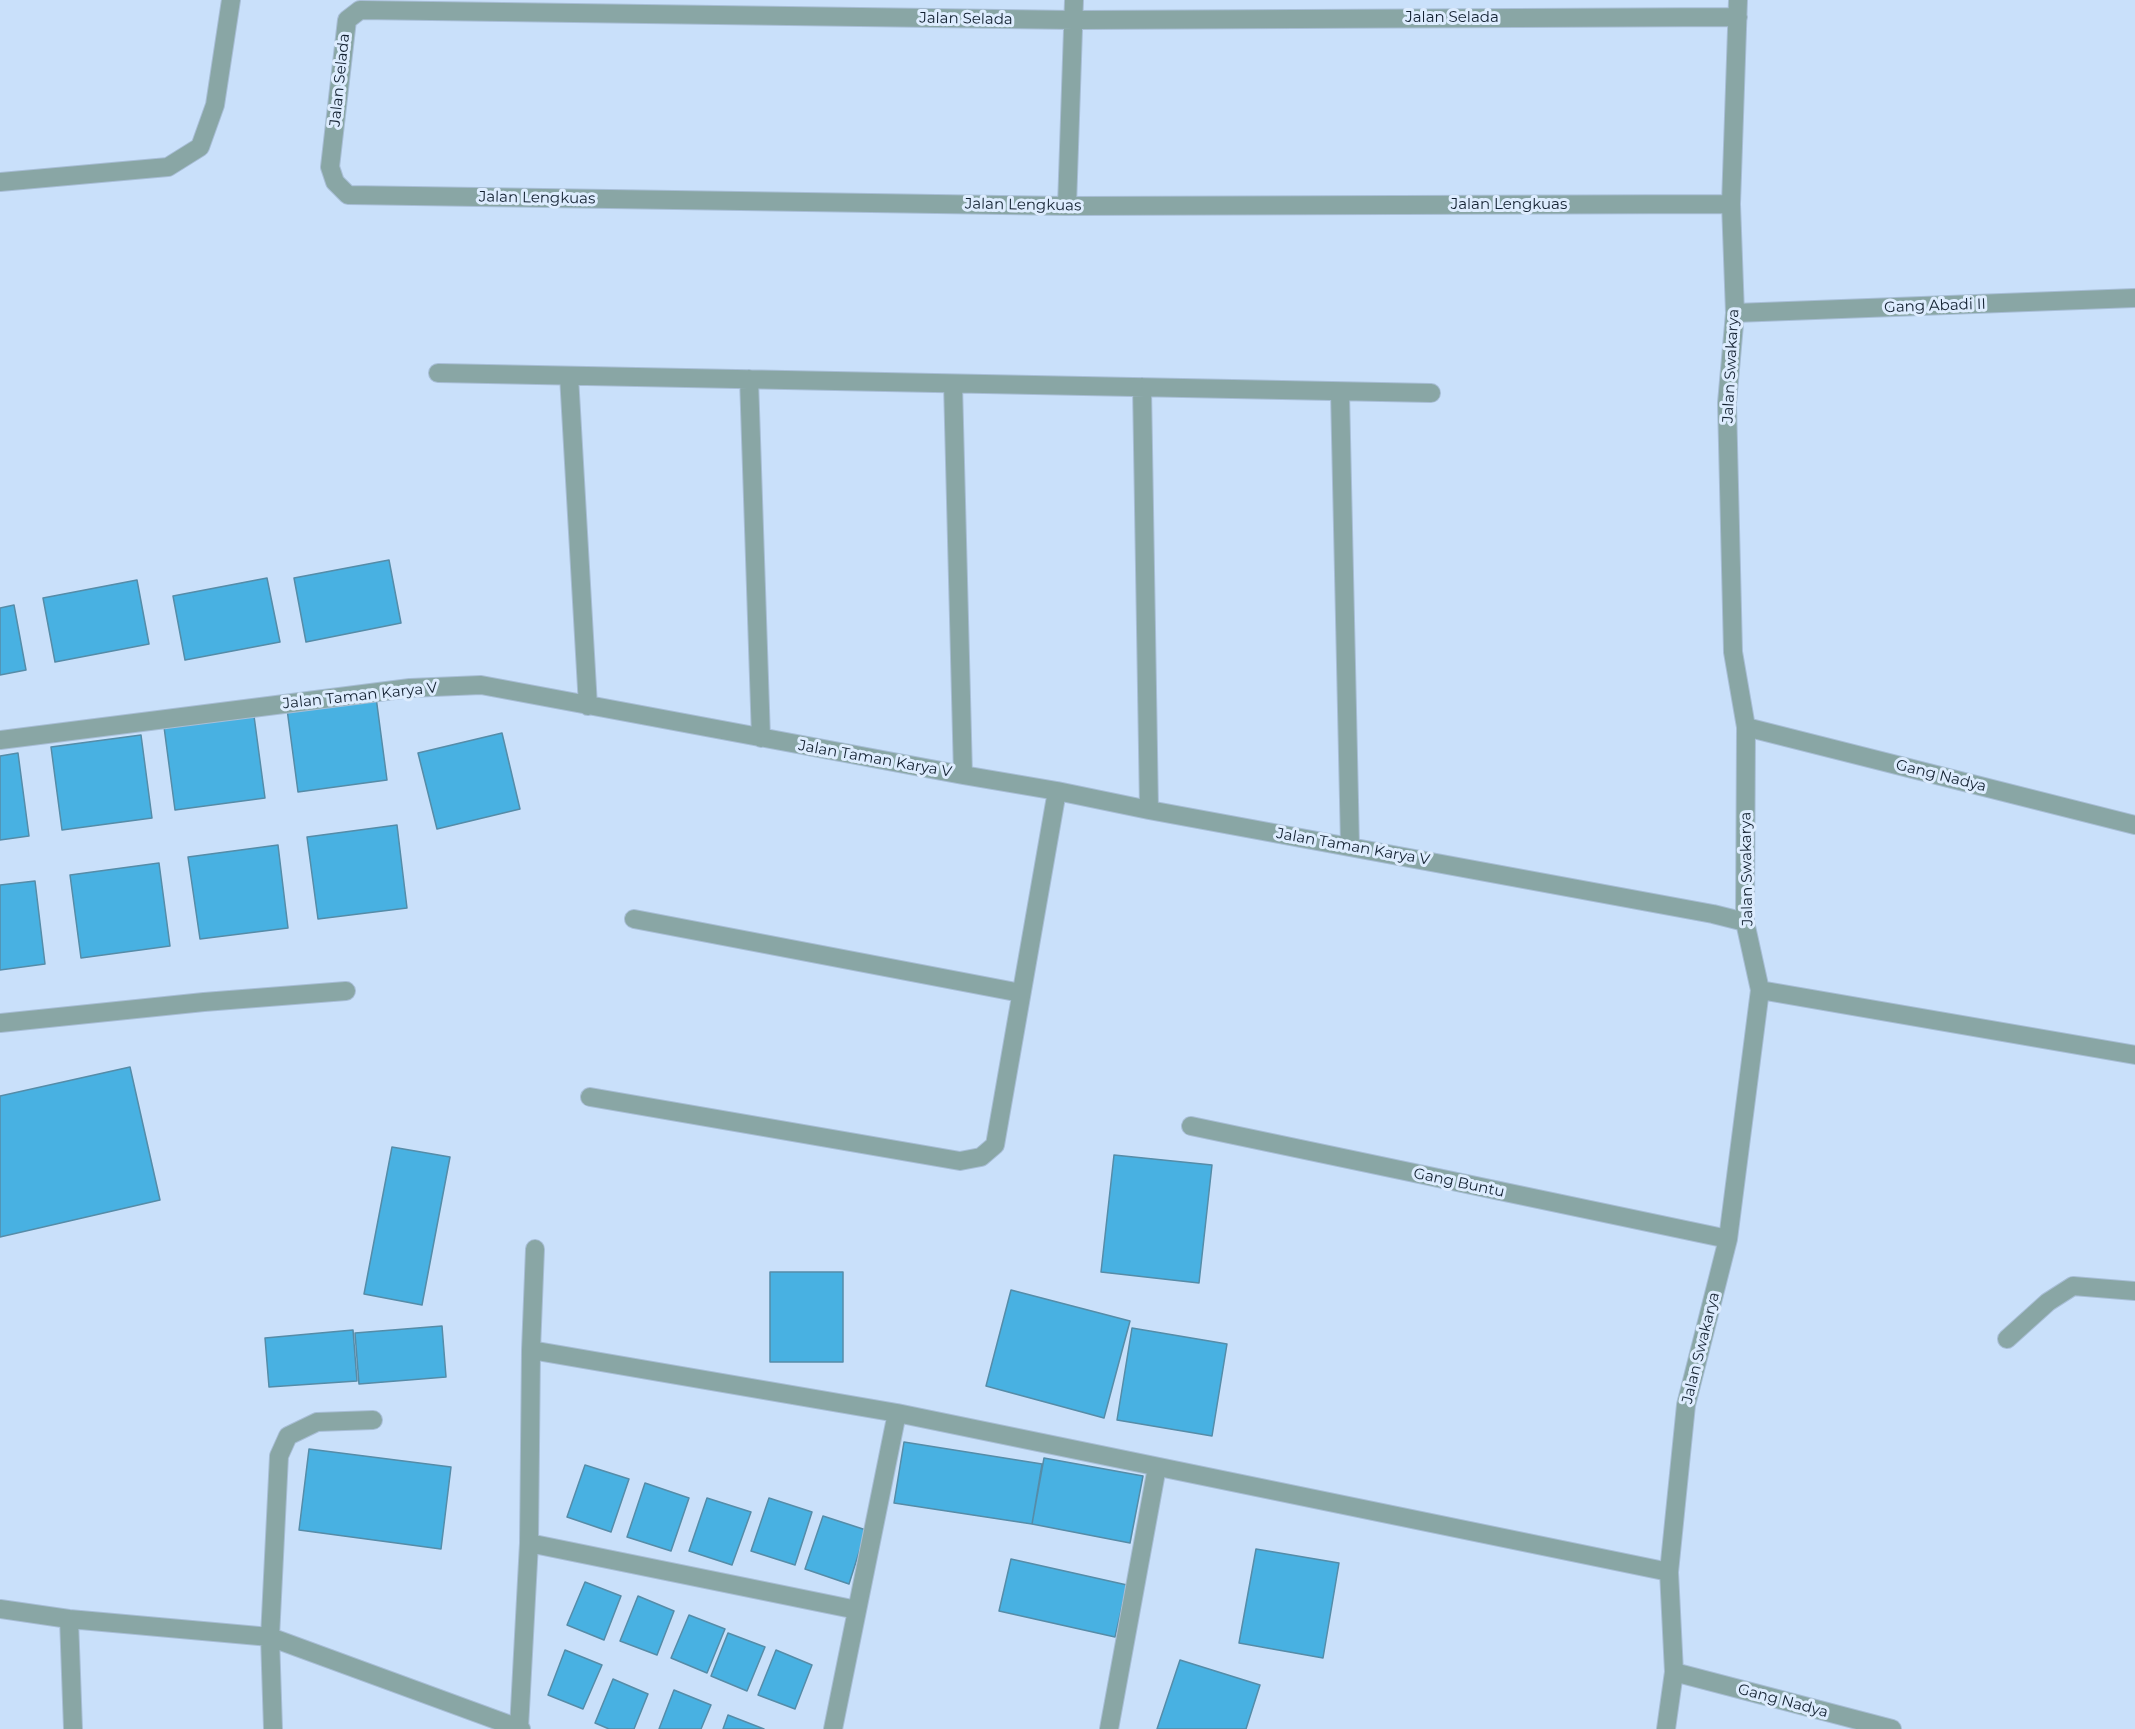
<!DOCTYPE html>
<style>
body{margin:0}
canvas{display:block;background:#c9e0fa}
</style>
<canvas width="2135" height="1729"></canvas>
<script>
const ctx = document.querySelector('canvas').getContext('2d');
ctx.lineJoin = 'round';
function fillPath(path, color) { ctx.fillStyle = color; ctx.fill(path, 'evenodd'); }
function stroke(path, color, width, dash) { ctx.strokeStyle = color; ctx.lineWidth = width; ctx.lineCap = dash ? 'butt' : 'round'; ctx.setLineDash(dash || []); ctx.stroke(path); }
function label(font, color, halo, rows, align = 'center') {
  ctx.font = font + ' Montserrat,sans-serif'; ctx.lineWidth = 6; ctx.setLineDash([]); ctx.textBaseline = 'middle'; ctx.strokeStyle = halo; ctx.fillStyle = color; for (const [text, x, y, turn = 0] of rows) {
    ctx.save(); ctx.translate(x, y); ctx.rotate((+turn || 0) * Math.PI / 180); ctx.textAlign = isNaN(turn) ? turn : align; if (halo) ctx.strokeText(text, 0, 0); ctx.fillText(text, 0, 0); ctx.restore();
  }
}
const building = new Path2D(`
 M389 560 401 623 306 642 294 578Z
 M267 578 280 642 185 660 173 596Z
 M137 580 149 644 55 662 43 598Z
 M14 605 26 670 0 675V608Z
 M376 697 387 780 298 792 287 709Z
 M254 716 265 798 175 810 164 727Z
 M502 733 520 809 437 829 418 753Z
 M141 735 152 818 62 830 51 747Z
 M18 753 29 836 0 840V756Z
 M397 825 407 908 318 919 307 837Z
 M278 845 288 928 200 939 188 857Z
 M159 863 170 946 81 958 70 875Z
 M35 881 45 964 0 970V885Z
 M130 1067 160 1200 0 1237V1096Z
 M392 1147 450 1157 422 1305 364 1294Z
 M1114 1155 1212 1165 1199 1283 1101 1272Z
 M770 1272H843V1362H770Z
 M1011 1290 1130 1321 1104 1418 986 1386Z
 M442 1326 446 1377 359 1384 355 1333Z
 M1132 1328 1227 1344 1212 1436 1117 1420Z
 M353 1330 357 1381 269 1387 265 1338Z
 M904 1442 1042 1464 1032 1524 894 1503Z
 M309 1449 451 1467 441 1549 299 1530Z
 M1044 1458 1143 1476 1130 1543 1032 1524Z
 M585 1465 629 1479 611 1532 567 1517Z
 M645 1483 689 1498 671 1551 627 1537Z
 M707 1498 751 1512 732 1565 689 1551Z
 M769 1498 812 1512 795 1565 751 1551Z
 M823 1516 866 1530 849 1584 805 1569Z
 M1256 1549 1339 1563 1323 1658 1239 1643Z
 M1011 1559 1127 1585 1115 1637 999 1611Z
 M585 1582 621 1596 604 1640 567 1625Z
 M638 1596 674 1611 657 1655 620 1641Z
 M689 1615 725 1629 707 1673 671 1658Z
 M728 1633 765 1647 747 1691 711 1676Z
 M565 1650 602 1665 583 1709 548 1695Z
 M776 1650 812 1665 795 1709 758 1695Z
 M1180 1660 1260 1685 1246 1729H1157Z
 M613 1679 648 1694 634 1729H609L595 1723Z
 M674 1690 711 1705 701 1729H659Z
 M728 1715 764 1729H723Z`);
const street = new Path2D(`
 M0 182 168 167 200 147 215 105 231 0
 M1731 204 1067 206 348 195 335 182 330 167 347 20 360 10 1074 20 1738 17
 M1067 206 1074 0
 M1735 313 2135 298
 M438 373 1431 393
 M569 376 588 706
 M749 379 761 738
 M953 384 963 775
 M1142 387 1149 810
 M1340 392 1350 846
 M1746 727 2135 825
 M0 740 410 688 481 685 963 775 1057 791 1149 810 1713 914 1745 922
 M634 919 1021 993
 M1760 990 2135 1055
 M0 1023 204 1002 346 991
 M590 1097 960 1161 981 1157 995 1145 1057 791
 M1191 1126 1728 1239
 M2007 1339 2048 1302 2073 1286 2135 1291
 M531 1350 535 1249
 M529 1543 857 1610
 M0 1609 69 1619 270 1637 521 1729
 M69 1619 73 1729
 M1674 1672 1892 1729
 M519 1728 529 1543 531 1350 897 1413 1669 1572
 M273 1729 270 1637 279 1456 288 1436 317 1422 373 1420
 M833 1729 897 1413
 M1109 1729 1157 1467
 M1666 1729 1674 1672 1669 1572 1686 1405 1728 1239 1760 990 1745 922 1746 727 1733 652 1727 403 1735 313 1731 204 1738 0`);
const streetNames = [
 ["Jalan Selada",1452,18],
 ["Jalan Selada",966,19,1],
 ["Jalan Selada",340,80,-84],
 ["Jalan Lengkuas",537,198,1],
 ["Jalan Lengkuas",1023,205,1],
 ["Jalan Lengkuas",1509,205],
 ["Gang Abadi II",1935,306,-2],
 ["Jalan Swakarya",1731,366,-87],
 ["Jalan Taman Karya V",360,696,-6],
 ["Jalan Taman Karya V",875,759,10],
 ["Gang Nadya",1941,776,14],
 ["Jalan Taman Karya V",1353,847,10],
 ["Jalan Swakarya",1747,869,-91],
 ["Gang Buntu",1459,1183,12],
 ["Jalan Swakarya",1701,1348,-76],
 ["Gang Nadya",1783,1701,15]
];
fillPath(building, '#48b1e2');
stroke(building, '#558ca8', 1.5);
stroke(street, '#a8bed6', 20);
stroke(street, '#89a6a5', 18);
label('15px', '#132131', '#ddecfe', streetNames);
</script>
